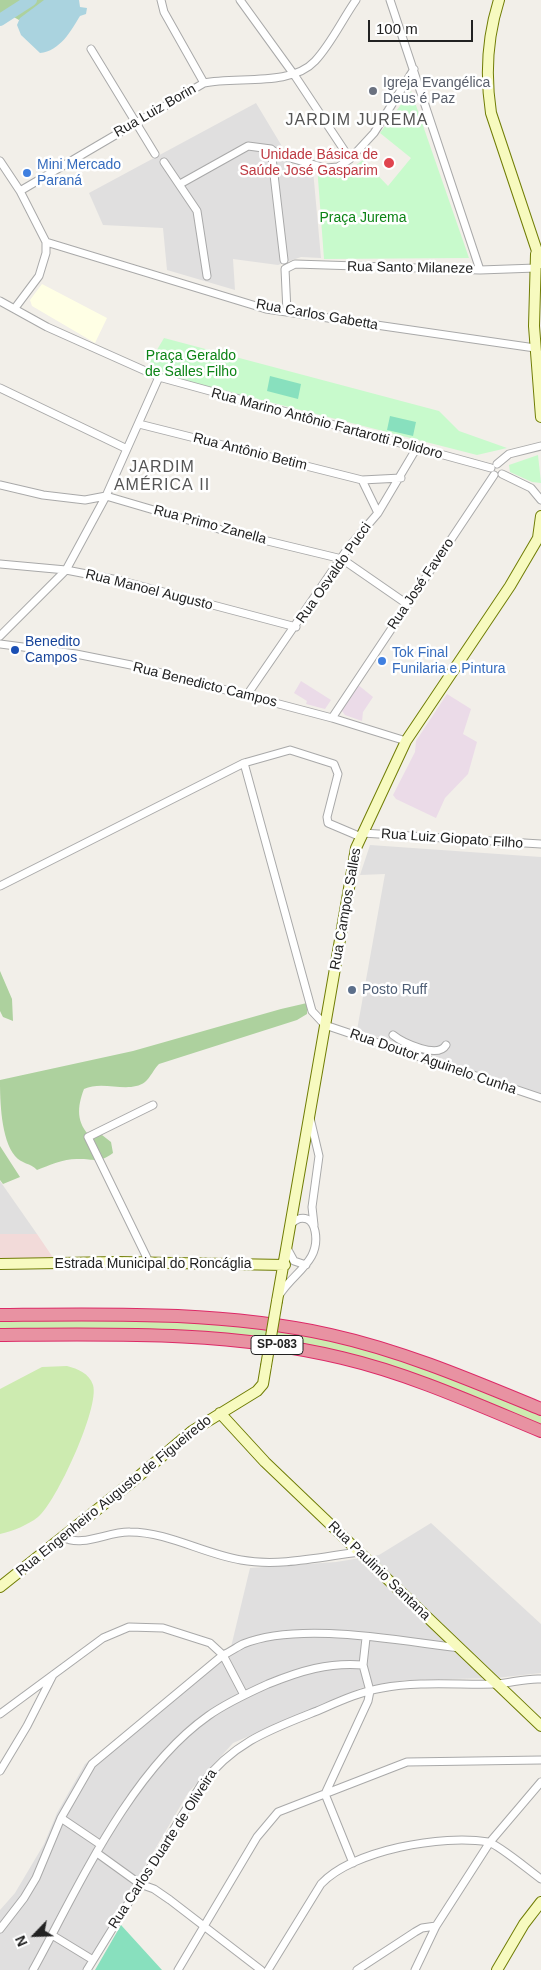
<!DOCTYPE html>
<meta charset="utf-8">
<style>
body{margin:0}
#map{position:relative;width:541px;height:1970px;overflow:hidden;background:#f2efe9;font-family:Arial,sans-serif}
canvas{display:block}
.north{position:absolute;left:10px;top:1910px;width:50px;height:50px;-webkit-text-stroke:4px #fff;paint-order:stroke;rotate:246deg;font-size:14px;font-weight:700;line-height:20px;text-align:center;color:#222}
.north::after{content:'';display:block;margin:auto;width:18px;height:22px;background:#222;clip-path:polygon(50% 0,100% 100%,50% 72%,0 100%)}
.scale{position:absolute;left:368px;top:20px;width:105px;height:22px;box-sizing:border-box;border:2px solid #222;border-top:0;padding-left:6px;font-size:15px;line-height:18px;white-space:nowrap;color:#222;-webkit-text-stroke:4px #fff;paint-order:stroke}
</style>
<div id="map">
<canvas width="541" height="1970"></canvas>
<div class="north">N</div>
<div class="scale">100 m</div>
</div>
<script>
const ctx = document.querySelector('canvas').getContext('2d');
ctx.lineJoin = 'round';
function fillPath(path, color) { ctx.fillStyle = color; ctx.fill(path, 'evenodd'); }
function stroke(path, color, width, dash) { ctx.strokeStyle = color; ctx.lineWidth = width; ctx.lineCap = dash ? 'butt' : 'round'; ctx.setLineDash(dash || []); ctx.stroke(path); }
function label(font, color, halo, rows, align = 'center') {
  ctx.font = font + ' Arial,sans-serif'; ctx.lineWidth = 5; ctx.setLineDash([]); ctx.textBaseline = 'middle'; ctx.strokeStyle = halo; ctx.fillStyle = color; for (const [text, x, y, turn = 0] of rows) {
    ctx.save(); ctx.translate(x, y); ctx.rotate((+turn || 0) * Math.PI / 180); ctx.textAlign = isNaN(turn) ? turn : align; if (halo) ctx.strokeText(text, 0, 0); ctx.fillText(text, 0, 0); ctx.restore();
  }
}
const residential = new Path2D(`
 M256 103 283 148 279 155 294 166 313 170 321 258 301 257 278 265 233 259 235 290 167 270 163 228 103 225 89 193Z
 M370 845 541 857V1094L357 1030 385 874 360 875Z
 M0 1181 37 1234H0Z
 M431 1523 541 1624V1673L496 1678 406 1680 361 1688 233 1743 188 1793 84 1970H0V1910L15 1893 44 1844 57 1813 85 1764 231 1647 250 1568 336 1562 379 1555Z`);
const commercial = new Path2D(`
 M0 1234H37L56 1262H0Z`);
const industrial = new Path2D(`
 M301 681 331 700 325 709 306 704 307 701 294 693Z
 M357 684 373 697 363 712 362 721 345 715 342 711V705Z
 M447 694 471 709 463 734 477 742 468 774 445 798 436 818 396 799 393 795 415 752 416 741Z`);
const education = new Path2D(`
 M42 284 107 318 95 343 32 306 30 300Z`);
const grass = new Path2D(`
 M145 1319C203 1324 261 1326 319 1337 395 1352 469 1386 541 1414V1426L318 1348 0 1331V1320Z
 M67 1366C78 1369 89 1373 93 1385 100 1407 56 1503 38 1517 28 1525 13 1531 0 1534V1389L42 1367Z`);
const forest = new Path2D(`
 M0 0H50L19 20 10 15 0 14Z
 M0 971 12 999 13 1021 3 1017 0 1011Z
 M307 1003V1014L297 1020 159 1064C154 1069 150 1078 145 1082 129 1094 103 1080 84 1089 77 1107 76 1123 91 1137L102 1135 111 1142 113 1153C98 1164 95 1159 79 1159 66 1158 49 1165 37 1170 31 1163 21 1164 15 1156 1 1139 0 1101 0 1080L133 1051 281 1009Z
 M0 1146 20 1177 3 1184 0 1180Z`);
const park = new Path2D(`
 M411 91 469 258 324 259 317 165 338 179 363 160 388 186 411 158 380 133Z
 M164 338 439 411 459 431 507 448 477 455 175 378 148 365Z
 M538 455 541 483 532 482 510 472 509 465Z`);
const pitch = new Path2D(`
 M270 376 301 384 298 399 267 391Z
 M390 416 416 422 413 436 387 430Z
 M121 1925 162 1970H95Z`);
const water = new Path2D(`
 M44 0H79L80 7 87 8 86 14 80 16C71 31 60 51 40 53L21 35 17 25 20 18Z`);
const river = new Path2D(`
 M0 20 31 0`);
const street = new Path2D(`
 M161 0 164 12 204 83
 M240 0 295 76 350 159
 M390 0 480 270
 M91 49 155 154
 M271 149 284 260
 M0 161 20 191 46 242V253L39 276 15 308
 M164 162 197 211 207 276
 M180 184 248 146 271 149 279 155 326 168 338 167 350 159 374 133 414 69
 M20 191 204 83C237 76 291 87 315 61 331 44 342 20 356 0
 M46 242 266 309 535 348
 M0 301 47 327 159 377 491 468
 M287 312 285 269 295 264 480 270 536 268
 M0 388 125 448
 M139 424 362 480
 M497 464 509 454 541 446
 M502 474 531 488 541 500
 M0 485 43 495 85 500 106 496 222 530 342 559 407 604
 M378 513 362 480 401 478
 M0 564 66 570 118 580 296 627
 M0 636 66 570 106 496 159 377
 M0 644 76 654 131 665 332 718 406 741
 M247 695 348 548 378 513 416 449
 M332 718 494 475
 M244 763 290 750 334 764 338 774 327 817 328 823 361 837
 M362 833 541 844
 M0 886 244 763 312 1011 325 1025 541 1098
 M393 1035C403 1043 438 1059 446 1045
 M310 1118 319 1156 312 1207 314 1225
 M288 1250 294 1261 306 1265
 M150 1264 88 1137 153 1105
 M280 1294C294 1272 321 1261 315 1231 314 1226 312 1221 307 1219 301 1217 297 1219 292 1223
 M63 1537C82 1548 109 1531 130 1532 168 1532 204 1554 241 1560 279 1567 320 1557 359 1552
 M0 1714 103 1638 129 1627 163 1628 210 1643 223 1655 244 1695
 M0 1771 27 1726 53 1675
 M61 1818 101 1845
 M97 1853 140 1884 154 1889 170 1900 261 1970
 M353 1863 325 1794 368 1701 370 1691 363 1665 366 1638
 M0 1929 24 1898 36 1878 61 1818 92 1764 223 1655C230 1652 237 1647 243 1644 300 1621 399 1641 460 1648
 M52 1935 93 1960
 M33 1970C78 1888 130 1771 208 1716 226 1703 248 1693 268 1684 300 1671 329 1662 363 1665
 M87 1970 201 1785C234 1742 269 1730 317 1711 338 1702 359 1692 382 1688 419 1681 458 1685 496 1684 511 1683 526 1678 541 1679
 M178 1970 257 1837 278 1812 407 1762 541 1760
 M268 1970 321 1884C353 1850 443 1834 488 1842 498 1844 531 1872 541 1879
 M357 1970 415 1932 422 1928 436 1926
 M415 1970 436 1926 490 1842 541 1782`);
const secondary = new Path2D(`
 M499 0C487 38 485 74 491 113L541 263
 M536 254 534 326 541 417
 M538 538 541 516
 M0 1264 118 1262 285 1265
 M277 1301 356 848 406 741 510 586 541 533
 M220 1413 265 1462 541 1726
 M0 1587 133 1481 192 1431 257 1391 263 1384 266 1366
 M497 1970 524 1924 541 1902`);
const highway = new Path2D(`
 M0 1315C111 1314 222 1311 331 1335 403 1351 473 1381 541 1409
 M0 1335C115 1334 230 1331 342 1358 410 1374 476 1404 541 1431`);
const secondaryBridge = new Path2D(`
 M266 1366 277 1301`);
const markers = [
 [373,91,5,"#6b7280"],
 [389,163,6,"#e0444e"],
 [27,173,5,"#3f7fe0"],
 [15,650,5,"#1a4fb4"],
 [382,661,5,"#3f7fe0"],
 [352,990,5,"#5c6f8a"]
];
const shields = [
 [277,1345,52]
];
const shieldNames = [
 ["SP-083",277,1345]
];
const worshipNames = [
 ["Igreja Evangélica",383,83],
 ["Deus é Paz",383,99]
];
const streetNames = [
 ["Rua Luiz Borin",155,111,-30],
 ["Rua Santo Milaneze",410,268,1],
 ["Rua Carlos Gabetta",317,315,10],
 ["Rua Marino Antônio Fartarotti Polidoro",327,424,15],
 ["Rua Antônio Betim",250,452,14],
 ["Rua Primo Zanella",210,525,15],
 ["Rua Osvaldo Pucci",334,573,-55],
 ["Rua José Favero",421,584,-56],
 ["Rua Manoel Augusto",149,590,14],
 ["Rua Benedicto Campos",205,685,14],
 ["Rua Luiz Giopato Filho",452,839,4],
 ["Rua Campos Salles",346,909,-80],
 ["Rua Doutor Aguinelo Cunha",433,1062,19],
 ["Estrada Municipal do Roncáglia",153,1264],
 ["Rua Engenheiro Augusto de Figueiredo",114,1496,-39],
 ["Rua Paulinio Santana",379,1571,44],
 ["Rua Carlos Duarte de Oliveira",163,1849,-57]
];
const healthNames = [
 ["Unidade Básica de",378,155],
 ["Saúde José Gasparim",378,171]
];
const shopNames = [
 ["Mini Mercado",37,165],
 ["Paraná",37,181],
 ["Tok Final",392,653],
 ["Funilaria e Pintura",392,669]
];
const parkNames = [
 ["Praça Jurema",363,218],
 ["Praça Geraldo",191,356],
 ["de Salles Filho",191,372]
];
const transitNames = [
 ["Benedito",25,642],
 ["Campos",25,658]
];
const serviceNames = [
 ["Posto Ruff",362,990]
];
const quarterNames = [
 ["JARDIM JUREMA",357,121],
 ["JARDIM",162,468],
 ["AMÉRICA II",162,486]
];
fillPath(residential, '#e0dfdf');
fillPath(commercial, '#f2dad9');
fillPath(industrial, '#ebdbe8');
fillPath(education, '#ffffe5');
fillPath(grass, '#cdebb0');
fillPath(forest, '#add19e');
fillPath(park, '#c8facc');
fillPath(pitch, '#88e0be');
fillPath(water, '#aad3df');
stroke(river, '#aad3df', 12);
stroke(street, '#a9a9a9', 9);
stroke(secondary, '#707d05', 12);
stroke(highway, '#dc2a67', 14);
stroke(street, '#fff', 7);
stroke(secondary, '#f7fabf', 10);
stroke(highway, '#e892a2', 12);
stroke(secondaryBridge, '#707d05', 12, []);
stroke(secondaryBridge, '#f7fabf', 10);
for (const [x, y, r, color] of markers) { const dot = new Path2D(); dot.arc(x, y, r, 0, 2 * Math.PI); ctx.fillStyle = color; ctx.fill(dot); stroke(dot, '#fff', 2); }
for (const [x, y, w] of shields) { const box = new Path2D(); box.roundRect(x - w / 2, y - 9.5, w, 19, 4); ctx.fillStyle = '#fff'; ctx.fill(box); stroke(box, '#222', 1); }
label('bold 12px', '#222', null, shieldNames);
label('14px', '#5b616d', '#fff', worshipNames, 'left');
label('14px', '#222', '#fff', streetNames);
label('14px', '#be3a42', '#fff', healthNames, 'right');
label('14px', '#366cbe', '#fff', shopNames, 'left');
label('14px', '#0c8416', '#fff', parkNames);
label('14px', '#164399', '#fff', transitNames, 'left');
label('14px', '#4e5e75', '#fff', serviceNames, 'left');
ctx.letterSpacing = '1px';
label('16px', '#555', '#fff', quarterNames);
ctx.letterSpacing = '0px';
</script>
